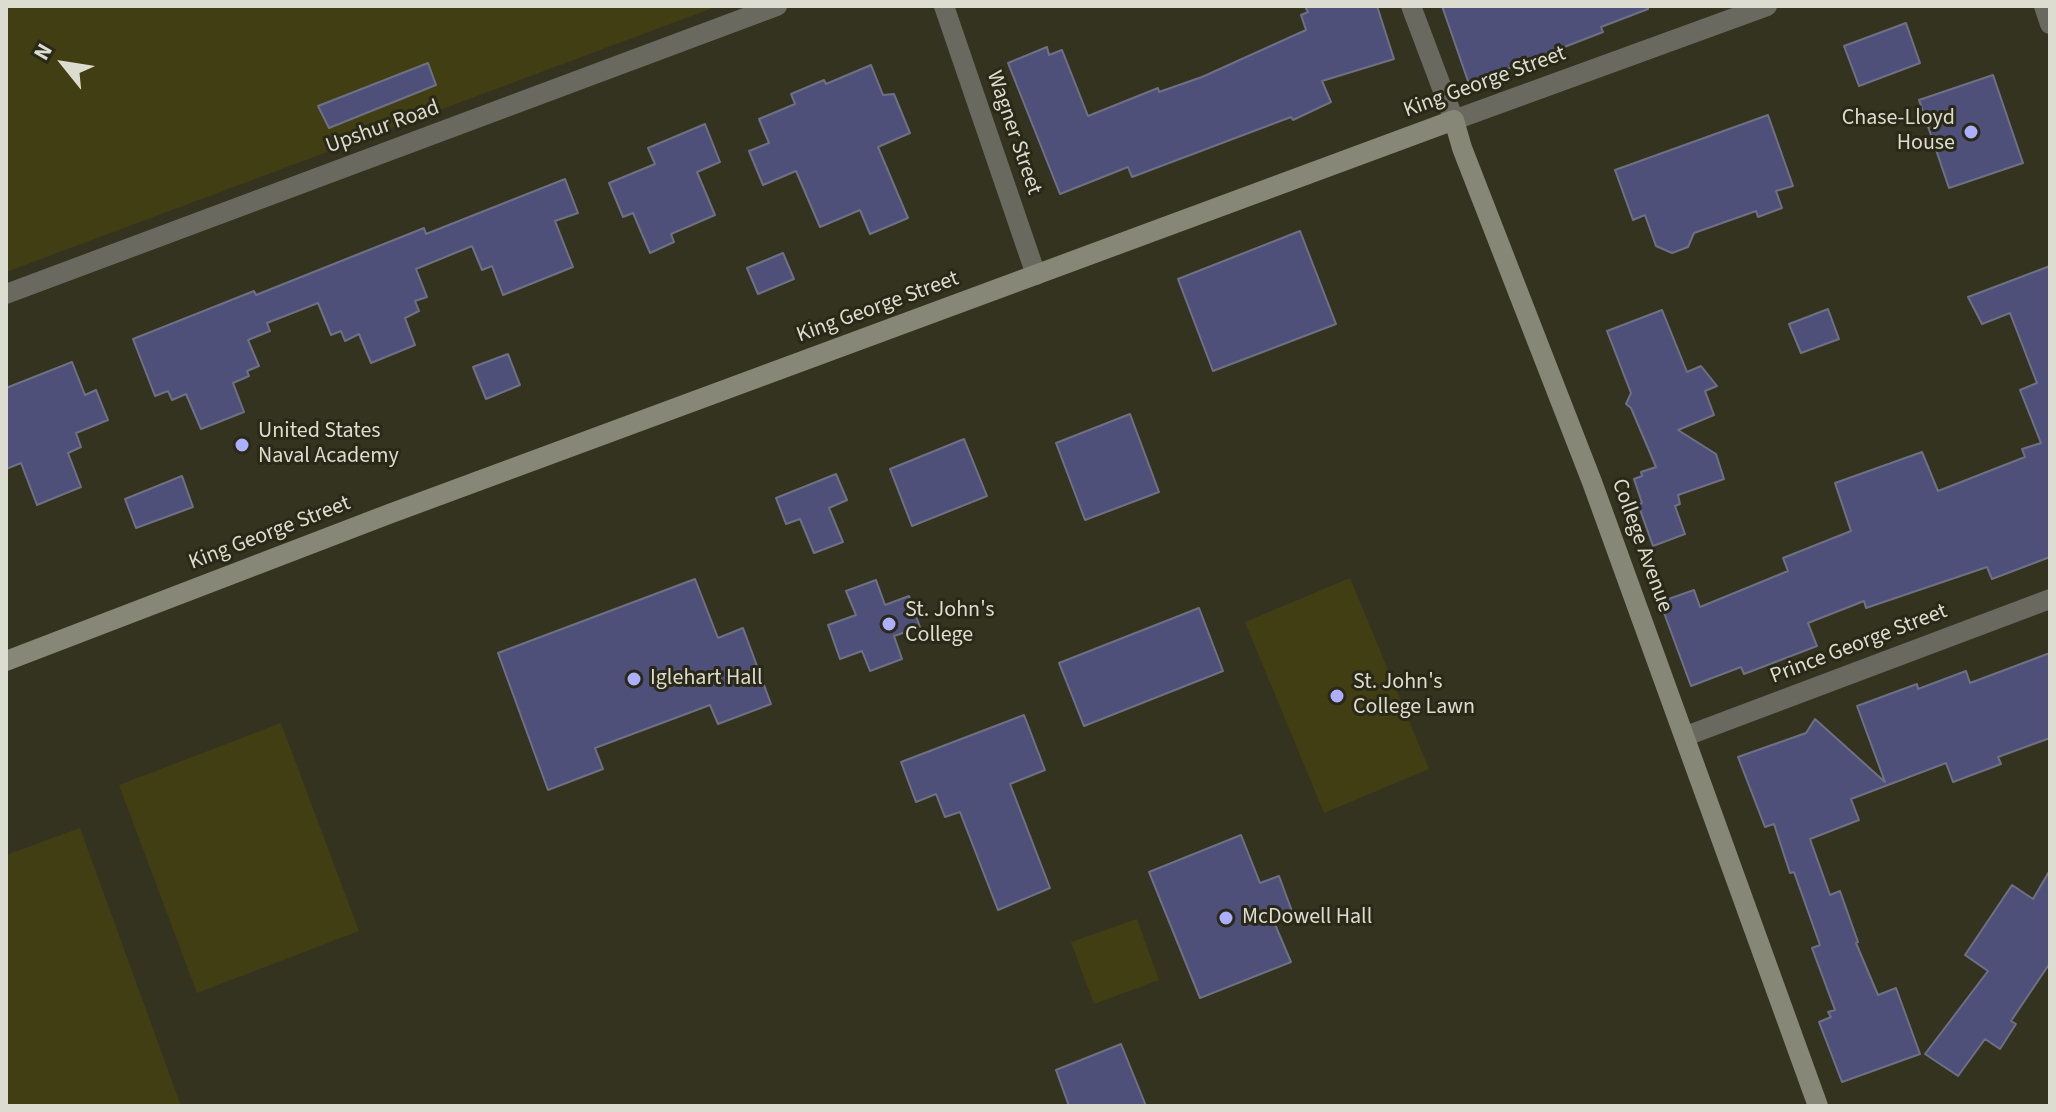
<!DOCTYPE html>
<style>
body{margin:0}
#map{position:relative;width:2056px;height:1112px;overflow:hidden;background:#343320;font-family:"Source Sans 3",sans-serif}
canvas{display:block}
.frame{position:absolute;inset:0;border:8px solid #dcdcd0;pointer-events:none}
.north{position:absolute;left:24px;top:24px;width:80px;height:80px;-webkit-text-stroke:6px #2a2917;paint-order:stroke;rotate:300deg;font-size:22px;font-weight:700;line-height:32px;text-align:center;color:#dcdcd0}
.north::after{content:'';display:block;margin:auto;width:28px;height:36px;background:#dcdcd0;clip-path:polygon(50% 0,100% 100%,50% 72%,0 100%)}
</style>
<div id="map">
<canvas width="2056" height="1112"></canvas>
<div class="frame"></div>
<div class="north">N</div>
</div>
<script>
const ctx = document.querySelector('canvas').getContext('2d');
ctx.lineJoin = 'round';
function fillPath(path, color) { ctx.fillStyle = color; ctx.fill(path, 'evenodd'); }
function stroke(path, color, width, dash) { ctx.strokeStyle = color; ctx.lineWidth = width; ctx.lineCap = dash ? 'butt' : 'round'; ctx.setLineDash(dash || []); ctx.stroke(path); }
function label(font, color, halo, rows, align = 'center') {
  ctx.font = font + ' "Source Sans 3",sans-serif'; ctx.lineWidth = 6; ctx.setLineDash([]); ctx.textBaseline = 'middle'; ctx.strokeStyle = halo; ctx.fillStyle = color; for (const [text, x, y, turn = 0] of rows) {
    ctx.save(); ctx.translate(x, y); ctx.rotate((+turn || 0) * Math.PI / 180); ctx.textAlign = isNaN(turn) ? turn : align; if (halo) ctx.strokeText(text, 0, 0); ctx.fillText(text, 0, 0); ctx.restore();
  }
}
const green = new Path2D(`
 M6 6H718L6 272Z
 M1350 578 1429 769 1324 813 1245 622Z
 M281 723 359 931 197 993 119 785Z
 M80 828 181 1106H6V855Z
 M1137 919 1159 980 1094 1004 1071 942Z`);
const building = new Path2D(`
 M1305 6H1377L1394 59 1322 81 1331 102 1293 120 1291 117 1132 177 1128 167 1060 194 1008 63 1047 47 1049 55 1062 50 1088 116 1158 88 1159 92 1202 77 1306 30 1301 15 1308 12Z
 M1442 6H1648V9L1601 27 1603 32 1469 84Z
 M1906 23 1920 63 1859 86 1844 46Z
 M428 63 436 85 329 128 318 106Z
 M871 65 883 95 894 94 910 133 878 147 908 218 870 234 860 210 820 227 796 171 763 185 749 151 769 143 759 119 795 104 791 94 824 80 826 84Z
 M1993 75 2023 163 1949 188 1919 100Z
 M1768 115 1793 186 1776 191 1782 208 1758 217 1756 211 1694 233 1688 247 1672 253 1656 246 1645 215 1633 220 1615 170Z
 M705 124 720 162 697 172 715 215 671 234 674 242 650 253 633 213 623 217 609 183 655 164 648 148Z
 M565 179 578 213 555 221 573 267 503 295 492 266 482 270 472 246 416 269 427 297 415 301 419 311 405 318 415 345 371 363 359 334 345 341 341 331 331 335 318 303 267 323 270 331 248 340 259 366 247 371 249 376 233 383 244 412 201 429 186 394 172 400 168 391 155 396 133 339 254 291 256 295 424 228 426 234Z
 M1300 231 1336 324 1213 371 1178 279Z
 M783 253 794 279 758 294 747 268Z
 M2050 266V557L1992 579 1987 567 1866 608 1864 601 1808 623 1817 646 1744 674 1741 667 1691 686 1660 602 1694 590 1700 607 1788 571 1783 558 1851 531 1835 483 1922 452 1938 491 2025 457 2022 449 2041 443 2020 390 2037 383 2010 313 1982 324 1968 297Z
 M1828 309 1839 339 1801 353 1789 324Z
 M1662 310 1687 372 1701 366 1717 386 1705 391 1714 415 1678 430 1716 454 1724 479 1678 495 1680 504 1675 506 1685 534 1653 546 1638 504 1642 503 1634 479 1642 476 1641 472 1656 467 1631 408 1626 404 1631 393 1607 331Z
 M508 354 520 385 486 399 473 367Z
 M72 362 85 395 96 390 108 420 76 433 81 447 68 453 81 487 37 505 21 463 6 469V388Z
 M1130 414 1159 492 1085 520 1056 443Z
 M964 439 987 496 912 526 890 469Z
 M836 474 847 500 829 508 843 542 814 553 800 519 786 524 776 498Z
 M182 476 193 507 136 528 125 499Z
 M695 579 718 638 743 628 771 704 718 724 710 705 595 748 603 769 548 790 498 653Z
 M876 580 885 605 909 596 920 627 894 636 902 659 870 671 862 651 840 659 828 625 856 615 846 591Z
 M1199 608 1223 671 1084 726 1059 663Z
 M2050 653V738L1998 757 2001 764 1953 782 1946 763 1851 799 1859 820 1810 839 1830 895 1840 891 1858 942 1856 943 1878 995 1896 988 1920 1054 1842 1082 1819 1022 1831 1017 1828 1012 1835 1010 1812 948 1820 945 1794 872 1790 873 1774 824 1765 827 1738 757 1806 733 1815 719 1885 782 1857 706 1917 684 1918 689 1966 671 1970 683Z
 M1024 715 1045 770 1010 784 1050 888 998 910 960 812 945 817 936 794 916 802 901 762Z
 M1241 835 1260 883 1279 876 1293 914 1274 922 1291 962 1200 998 1149 872Z
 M2050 870V963L2011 1021 2016 1024 2000 1049 1985 1039 1958 1076 1925 1054 1988 971 1965 955 2012 885 2033 899Z
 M1121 1044 1146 1106H1069L1056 1070Z`);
const minor = new Path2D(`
 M944 6 1036 275
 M1411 6 1454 120
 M2044 6 2050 24
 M6 294 777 6
 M1686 736 2050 599`);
const tertiary = new Path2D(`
 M1454 120 1767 6`);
const secondary = new Path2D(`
 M6 661 389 514 1454 120 1462 148 1592 482 1818 1106`);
const markers = [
 [1971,132,8,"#acaffb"],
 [242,445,8,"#acaffb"],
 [889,624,8,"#acaffb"],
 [634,679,8,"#acaffb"],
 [1337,696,8,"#acaffb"],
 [1226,918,8,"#acaffb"]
];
const streetNames = [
 ["King George Street",1485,83,-20],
 ["Upshur Road",383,128,-20],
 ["Wagner Street",1013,133,71],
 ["King George Street",878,308,-20],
 ["King George Street",270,534,-21],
 ["College Avenue",1641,546,70],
 ["Prince George Street",1859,645,-21]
];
const poiNames = [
 ["Chase-Lloyd",1955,119,"right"],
 ["House",1955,144,"right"],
 ["United States",258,432],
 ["Naval Academy",258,457],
 ["St. John's",905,611],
 ["College",905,636],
 ["Iglehart Hall",650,679],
 ["St. John's",1353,683],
 ["College Lawn",1353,708],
 ["McDowell Hall",1242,918]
];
fillPath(green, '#413e14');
fillPath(building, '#4e507a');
stroke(building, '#6e7084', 2);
stroke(minor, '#69695f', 20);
stroke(tertiary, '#69695f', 20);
stroke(secondary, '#878778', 20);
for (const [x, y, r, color] of markers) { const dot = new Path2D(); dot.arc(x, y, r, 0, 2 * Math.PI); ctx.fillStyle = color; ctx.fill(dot); stroke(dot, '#2a2917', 3); }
label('22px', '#dcdcd0', '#2a2917', streetNames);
label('22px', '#dcdcd0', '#2a2917', poiNames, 'left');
</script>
